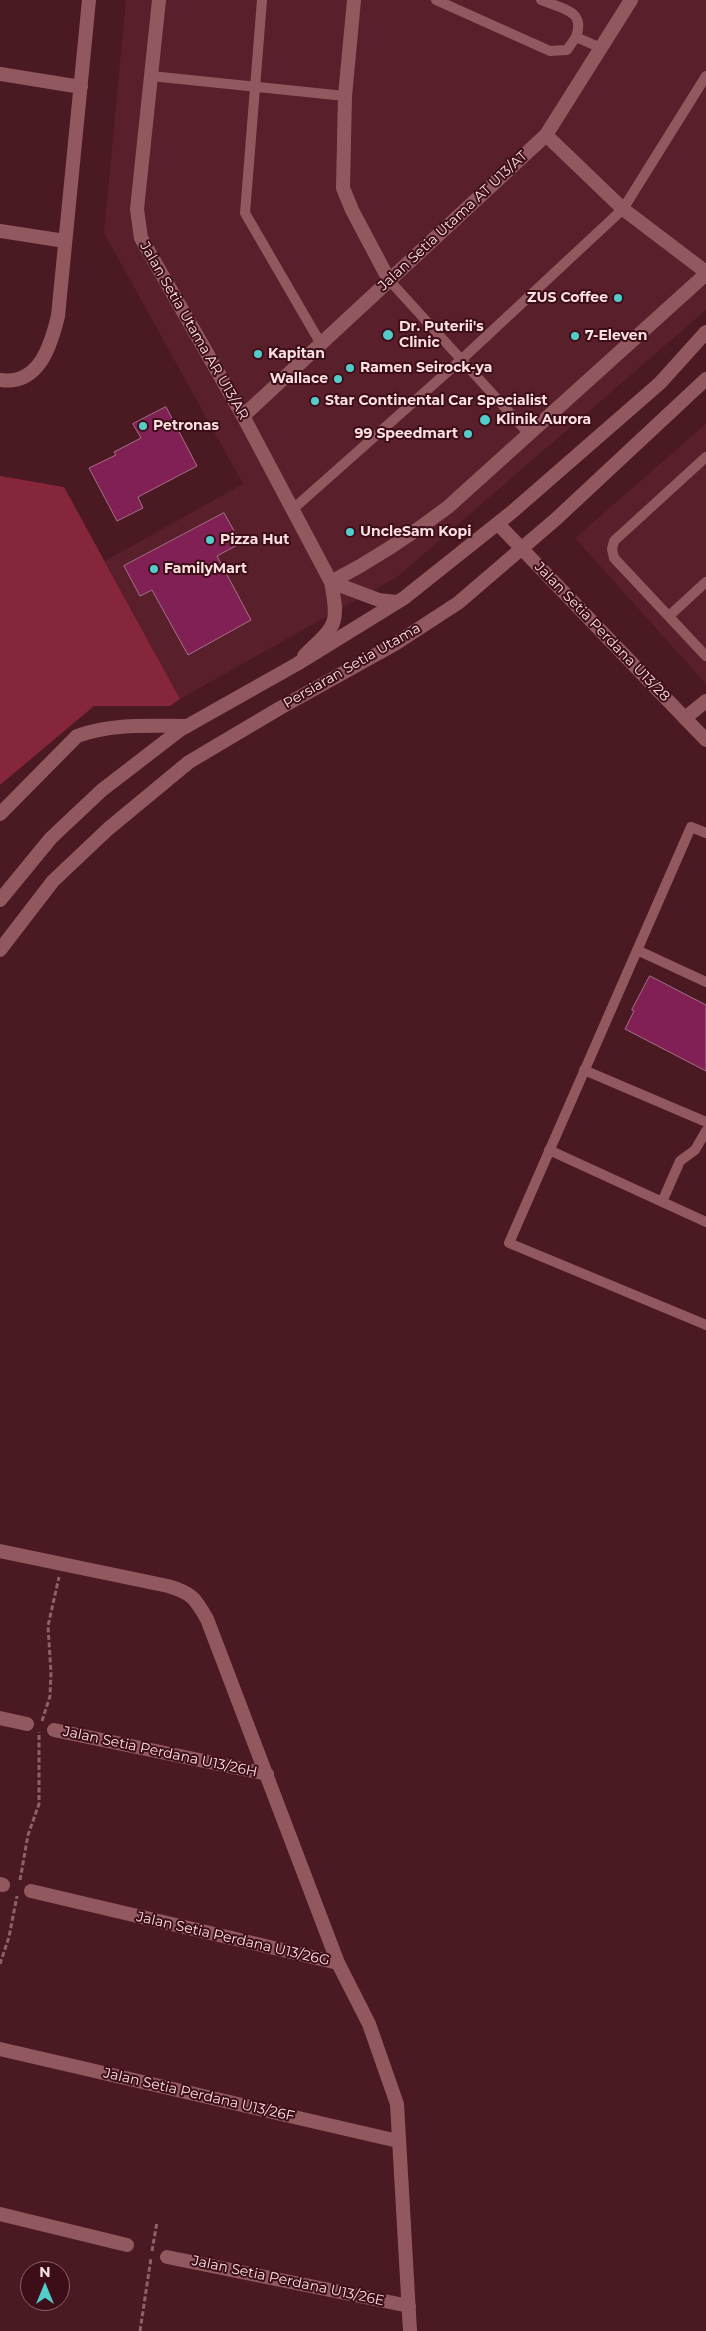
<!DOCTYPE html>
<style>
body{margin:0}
#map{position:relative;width:706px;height:2331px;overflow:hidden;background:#4a1921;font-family:Montserrat,sans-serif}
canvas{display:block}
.north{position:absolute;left:20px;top:2261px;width:50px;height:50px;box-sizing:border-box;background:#3e0e18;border:1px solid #8a6269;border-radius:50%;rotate:0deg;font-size:14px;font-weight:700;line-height:20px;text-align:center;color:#fbe0e2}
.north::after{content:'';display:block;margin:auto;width:18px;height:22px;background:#53cdc9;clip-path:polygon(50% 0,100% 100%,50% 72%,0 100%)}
</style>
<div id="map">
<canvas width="706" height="2331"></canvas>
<div class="north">N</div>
</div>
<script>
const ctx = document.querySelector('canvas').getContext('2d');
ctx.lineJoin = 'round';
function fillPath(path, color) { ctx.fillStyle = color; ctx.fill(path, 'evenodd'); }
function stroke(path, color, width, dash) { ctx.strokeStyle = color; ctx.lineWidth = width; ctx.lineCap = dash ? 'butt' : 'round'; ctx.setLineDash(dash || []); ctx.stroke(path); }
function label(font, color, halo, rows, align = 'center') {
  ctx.font = font + ' Montserrat,sans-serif'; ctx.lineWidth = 4; ctx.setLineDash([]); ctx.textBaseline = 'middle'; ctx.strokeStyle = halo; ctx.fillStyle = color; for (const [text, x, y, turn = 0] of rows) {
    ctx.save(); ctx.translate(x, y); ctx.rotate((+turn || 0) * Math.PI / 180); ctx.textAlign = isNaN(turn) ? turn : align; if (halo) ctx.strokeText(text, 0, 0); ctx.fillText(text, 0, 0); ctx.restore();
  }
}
const built = new Path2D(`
 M126 0H706V310L397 577 180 699 105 561 243 484 104 233Z
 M706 424V684L575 538Z`);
const green = new Path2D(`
 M0 476 64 487 180 699 170 706H94L0 785Z`);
const building = new Path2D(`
 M166 407 197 466 138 497 143 508 117 521 89 468 116 455 114 452 141 438 133 424Z
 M224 513 241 543 217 556 251 620 188 655 152 590 140 596 124 566Z
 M650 976 706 1005V1071L625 1029 634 1011 632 1010Z`);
const path = new Path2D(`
 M42 1721 50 1696 51 1673 48 1626 59 1577
 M20 1880 28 1835 39 1804V1732
 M0 1964 9 1937 17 1896
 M152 2251 157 2222
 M140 2331 151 2258`);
const service = new Path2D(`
 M262 0 245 213 321 344
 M436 0 550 51 567 50 576 37 601 48
 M541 0C562 9 586 10 576 37
 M151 76 345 96
 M389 280 528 433
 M706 457 614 541 612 549 614 558 706 656
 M293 509 462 359 623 209 706 76
 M669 616 706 582
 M706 833 691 827 509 1243 706 1325
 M637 950 706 982
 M584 1070 706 1122
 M549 1150 706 1222
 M662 1202 680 1161 695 1150 706 1131`);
const minor = new Path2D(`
 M159 0 137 209 141 238 243 416 331 582C340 627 335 625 304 656
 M354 0 345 96 343 188 352 210 389 280
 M0 74 81 87
 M546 135 623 209 706 272
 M0 231 65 241
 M0 380C39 386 51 345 58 316L89 0
 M243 416 546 135 631 0
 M331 582C373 560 410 536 448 507L706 274
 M331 582 379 600 396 602
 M685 718 706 701
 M0 814 77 736C112 723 149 726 187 726
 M0 1551 168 1586C192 1593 195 1598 207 1619L338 1963
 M0 1718 27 1724
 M54 1730 267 1774
 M0 1884 3 1885
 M31 1891 338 1963 369 2024 397 2104 410 2331
 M0 2049 398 2141
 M0 2214 127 2245
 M167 2257 409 2306`);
const tertiary = new Path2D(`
 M498 524 706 740
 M0 900 51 838 102 790 180 730 297 664 404 598 512 512 660 383 706 332
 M0 950 53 881 108 829 189 762 280 708 395 644 458 603 556 519 706 379`);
const markers = [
 [618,298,5,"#53cdc9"],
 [388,335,6,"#53cdc9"],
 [575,336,5,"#53cdc9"],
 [258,354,5,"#53cdc9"],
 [350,368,5,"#53cdc9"],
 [338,379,5,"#53cdc9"],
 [315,401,5,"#53cdc9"],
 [485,420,6,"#53cdc9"],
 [143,426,5,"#53cdc9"],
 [468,434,5,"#53cdc9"],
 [350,532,5,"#53cdc9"],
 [210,540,5,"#53cdc9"],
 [154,569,5,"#53cdc9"]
];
const streetNames = [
 ["Jalan Setia Utama AT U13/AT",453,221,-43],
 ["Jalan Setia Utama AR U13/AR",194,331,60],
 ["Jalan Setia Perdana U13/28",602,632,46],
 ["Persiaran Setia Utama",352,666,-30],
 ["Jalan Setia Perdana U13/26H",160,1752,12],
 ["Jalan Setia Perdana U13/26G",233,1939,13],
 ["Jalan Setia Perdana U13/26F",199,2095,13],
 ["Jalan Setia Perdana U13/26E",288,2281,12]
];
const poiNames = [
 ["ZUS Coffee",608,298,"right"],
 ["Dr. Puterii's",399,327],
 ["Clinic",399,343],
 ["7-Eleven",585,336],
 ["Kapitan",268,354],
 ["Ramen Seirock-ya",360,368],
 ["Wallace",328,379,"right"],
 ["Star Continental Car Specialist",325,401],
 ["Klinik Aurora",496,420],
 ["Petronas",153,426],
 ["99 Speedmart",458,434,"right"],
 ["UncleSam Kopi",360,532],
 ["Pizza Hut",220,540],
 ["FamilyMart",164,569]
];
fillPath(built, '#59202b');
fillPath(green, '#86263a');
fillPath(building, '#812054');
stroke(building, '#a77088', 1);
stroke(path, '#8b6268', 3, [5, 2.5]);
stroke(service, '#91585f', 10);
stroke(minor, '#91585f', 14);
stroke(tertiary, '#91585f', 14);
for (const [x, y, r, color] of markers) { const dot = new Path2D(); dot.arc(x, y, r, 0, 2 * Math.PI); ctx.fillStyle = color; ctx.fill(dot); stroke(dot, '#3e0e18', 2); }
label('14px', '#fbe0e2', '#3e0e18', streetNames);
label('bold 14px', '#fbe0e2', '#3e0e18', poiNames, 'left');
</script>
